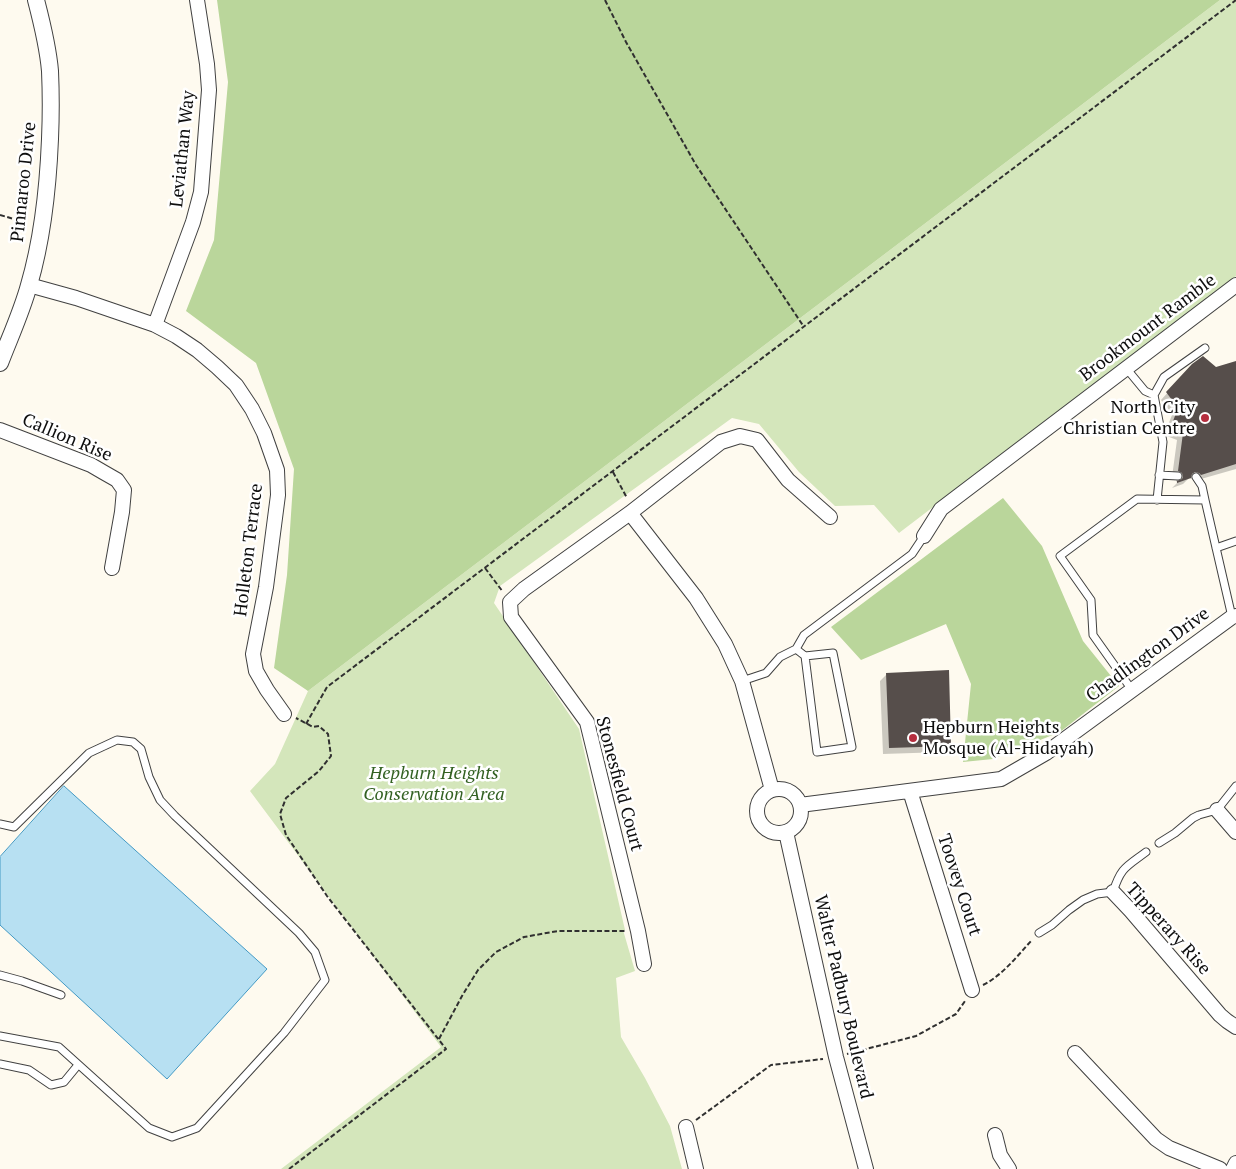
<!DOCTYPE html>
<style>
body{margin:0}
canvas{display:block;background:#fefaef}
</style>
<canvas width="1236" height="1169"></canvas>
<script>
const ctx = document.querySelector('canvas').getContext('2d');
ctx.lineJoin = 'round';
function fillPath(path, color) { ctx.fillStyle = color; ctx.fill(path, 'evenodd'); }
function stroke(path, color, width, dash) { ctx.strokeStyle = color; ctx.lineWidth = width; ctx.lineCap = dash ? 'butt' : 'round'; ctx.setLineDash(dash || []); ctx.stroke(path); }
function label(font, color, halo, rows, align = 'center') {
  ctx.font = font + ' "PT Serif",serif'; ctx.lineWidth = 5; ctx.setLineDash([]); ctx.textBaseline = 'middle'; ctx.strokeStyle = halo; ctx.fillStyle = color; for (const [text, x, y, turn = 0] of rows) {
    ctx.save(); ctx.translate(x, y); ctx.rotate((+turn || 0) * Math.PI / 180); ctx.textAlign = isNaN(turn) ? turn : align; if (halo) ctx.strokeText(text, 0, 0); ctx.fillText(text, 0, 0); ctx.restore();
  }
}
const green = new Path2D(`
 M1220 0H1236V276L899 533 874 505 835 506 799 472 759 424 732 418 500 586 494 603 579 729 625 930H623L635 971 616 978 621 1037 645 1078 670 1126 682 1169H281L441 1047 250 791 275 764 308 691Z`);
const forest = new Path2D(`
 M217 0H1220L308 691 274 668 287 575 294 469 256 363 186 311 214 240 228 82Z
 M1003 498 1042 546 1083 641 1119 686 1060 732 993 759 963 762 971 684 946 624 861 660 831 627Z`);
const water = new Path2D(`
 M64 786 267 969 167 1079 0 925V857Z`);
const shadow = new Path2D(`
 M1236 362V469L1194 481 1192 479 1189 478 1183 484 1172 488 1177 483 1176 480 1172 477 1177 440 1164 435 1172 415 1161 400 1186 372 1216 368Z
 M887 674 950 745 944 752 883 754 880 681Z`);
const building = new Path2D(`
 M1203 356 1216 367 1236 361V464L1201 475 1199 473 1195 472 1192 474 1191 478 1177 483V481L1182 479 1183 477 1182 473 1178 471 1183 433 1170 429 1178 408 1166 392 1192 364Z
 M949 670 951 746 889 748 886 673Z`);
const path = new Path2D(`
 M605 0 626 42 696 165 804 327
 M0 215 28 223
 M613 472 627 498
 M485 568 503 592
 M306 724 327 687 1236 0
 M983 985C1003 975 1017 956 1032 940
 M439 1039 462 996 478 970 496 952 524 937 558 931H626
 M847 1054 916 1036 956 1014 965 1001
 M696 1120 771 1065 823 1059
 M289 1169 446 1049 327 896 286 835 280 814 286 798 319 771 331 756 328 734 319 726 313 727 296 718`);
const service = new Path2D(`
 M1126 368 1145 391 1154 395 1163 442 1157 500
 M1154 395 1164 377 1205 348
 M1159 475 1178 476
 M1196 477 1202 486 1205 500
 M1216 548 1236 541
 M796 649 805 656 817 752 852 747 833 653 805 656
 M742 681 766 673 780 657 796 649 804 635 912 554 924 536
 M1132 690 1093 635 1091 600 1060 556 1137 499 1205 500 1232 617
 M0 824 14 827 89 753 117 740 133 742 141 749 149 777 160 800 175 816 299 933 315 952 325 980 284 1033 197 1128 172 1137 149 1128 59 1047 0 1036
 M1159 843 1175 833 1193 818 1199 815 1217 810 1236 786
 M1039 933 1052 925 1069 910 1083 900 1097 894 1113 892C1121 867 1126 867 1146 852
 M0 975 22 981 61 995
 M0 1064 29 1070 51 1085 64 1082 78 1065`);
const minor = new Path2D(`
 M29 285 76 298 155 325 176 336 197 350 217 367 236 385 252 409 264 433 277 470 278 495 266 587 253 654 256 671 267 690 284 714
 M155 325 193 222 201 192 209 90 207 64 197 0
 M0 430 91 465 103 472 117 480 124 490 122 512 112 568
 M630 513 696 598 725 644 742 681 772 790
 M924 536 941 509 1236 285
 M757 811a22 22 0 1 1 44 0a22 22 0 1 1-44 0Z
 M910 791 972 990
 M800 805 1001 779 1046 753 1232 617 1236 616
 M1217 810 1236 832
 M786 832 836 1057 866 1169
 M1113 892 1131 911 1220 1015 1227 1021 1236 1027
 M644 964 638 931 587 722 511 617 510 602 524 589 630 513 721 442 740 436 757 440 788 480 830 517
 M1075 1053 1156 1139 1169 1148 1220 1169
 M686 1127 696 1169
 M995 1135 1000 1155 1009 1169
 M1233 1169 1236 1163`);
const tertiary = new Path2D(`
 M0 363C10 337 22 311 29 285 43 237 48 188 50 139 51 116 51 93 50 71 48 47 42 23 36 0`);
const markers = [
 [1205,418,5,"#b52e3e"],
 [913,738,5,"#b52e3e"]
];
const streetNames = [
 ["Leviathan Way",183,149,-84],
 ["Pinnaroo Drive",24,182,-84],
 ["Brookmount Ramble",1148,328,-37],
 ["Callion Rise",67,438,23],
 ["Holleton Terrace",249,550,-83],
 ["Chadlington Drive",1148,655,-36],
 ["Stonesfield Court",619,784,75],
 ["Toovey Court",959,885,72],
 ["Tipperary Rise",1168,929,48],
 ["Walter Padbury Boulevard",843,997,77]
];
const poiNames = [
 ["North City",1195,408],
 ["Christian Centre",1195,429],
 ["Hepburn Heights",923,728,"left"],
 ["Mosque (Al-Hidayah)",923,749,"left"]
];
const parkNames = [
 ["Hepburn Heights",434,774],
 ["Conservation Area",434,795]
];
fillPath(green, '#d4e6bb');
fillPath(forest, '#bad69b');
fillPath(water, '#b7e0f2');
stroke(water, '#4399c4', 1);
fillPath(shadow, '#0003');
fillPath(building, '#564e4b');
stroke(service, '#414141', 9);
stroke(minor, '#414141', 16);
stroke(tertiary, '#414141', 18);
stroke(path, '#303030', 2, [5, 2.5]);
stroke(service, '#fff', 7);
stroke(minor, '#fff', 14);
stroke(tertiary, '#fff', 16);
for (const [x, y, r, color] of markers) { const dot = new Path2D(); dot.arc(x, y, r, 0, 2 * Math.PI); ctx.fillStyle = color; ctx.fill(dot); stroke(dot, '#fff', 2); }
label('18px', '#0e0e0e', '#fff', streetNames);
label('18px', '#0e0e0e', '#fff', poiNames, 'right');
label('italic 18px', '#336122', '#fff', parkNames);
</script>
